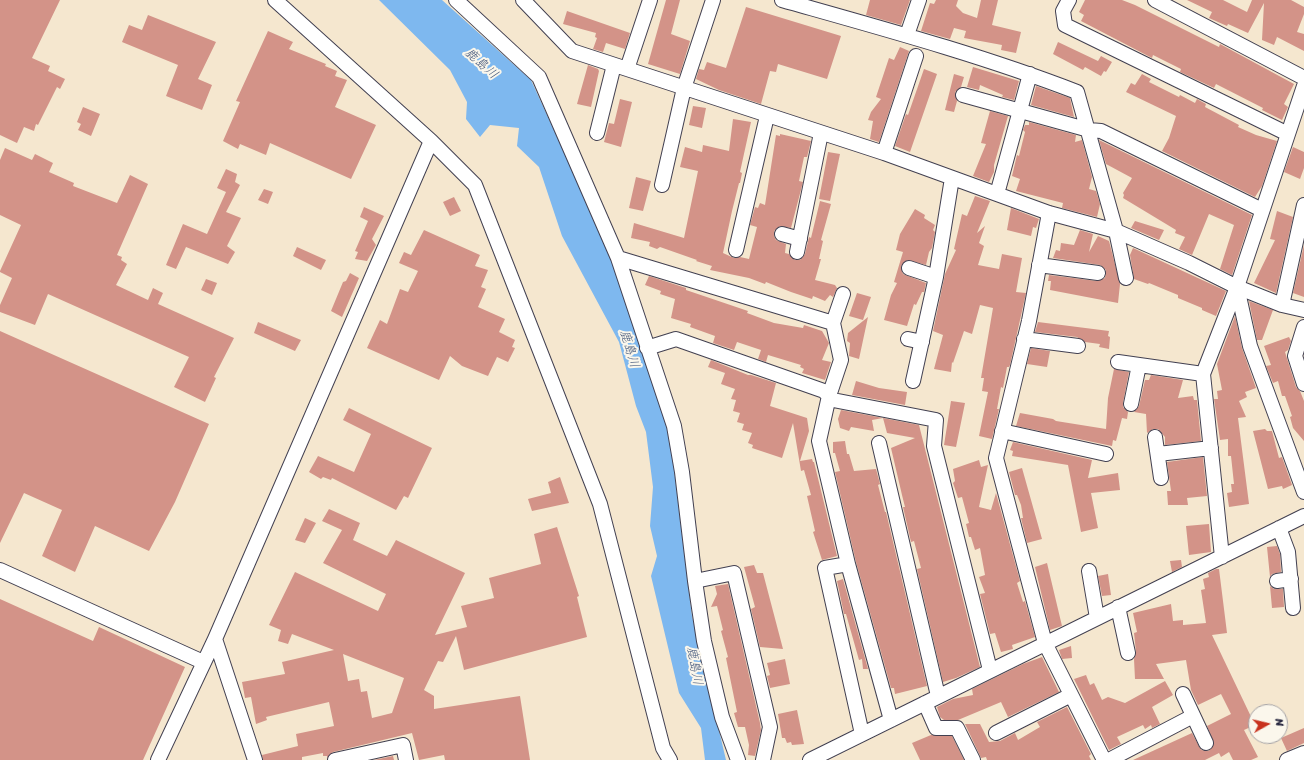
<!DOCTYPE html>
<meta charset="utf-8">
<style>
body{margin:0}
#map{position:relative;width:1304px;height:760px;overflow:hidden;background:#f5e7cf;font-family:Sriracha,sans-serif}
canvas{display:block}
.north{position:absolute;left:1248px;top:704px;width:40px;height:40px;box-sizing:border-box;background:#fbf7ec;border:1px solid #a4a2a5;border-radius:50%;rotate:82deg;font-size:11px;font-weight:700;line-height:16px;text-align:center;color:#22223b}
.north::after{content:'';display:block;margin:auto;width:14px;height:18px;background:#c8321e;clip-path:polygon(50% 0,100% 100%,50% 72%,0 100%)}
</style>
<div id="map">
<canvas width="1304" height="760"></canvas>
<div class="north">N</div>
</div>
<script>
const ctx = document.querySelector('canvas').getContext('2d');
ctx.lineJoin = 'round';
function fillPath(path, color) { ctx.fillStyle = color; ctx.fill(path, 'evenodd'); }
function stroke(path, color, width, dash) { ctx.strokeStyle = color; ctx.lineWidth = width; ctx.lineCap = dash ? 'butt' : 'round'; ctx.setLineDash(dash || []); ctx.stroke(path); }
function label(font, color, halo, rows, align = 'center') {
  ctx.font = font + ' Sriracha,"Klee One",sans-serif'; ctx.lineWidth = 4; ctx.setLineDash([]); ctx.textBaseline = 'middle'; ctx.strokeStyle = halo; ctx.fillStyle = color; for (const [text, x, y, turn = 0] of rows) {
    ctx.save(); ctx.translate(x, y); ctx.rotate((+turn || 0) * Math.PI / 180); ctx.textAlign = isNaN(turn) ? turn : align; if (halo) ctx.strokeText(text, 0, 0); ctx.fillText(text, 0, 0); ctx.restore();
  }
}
const water = new Path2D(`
 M379 0H442L531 80 612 257 670 437 692 616 726 760H705L701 728 679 693 651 576 657 556 650 526 653 487 646 432 636 406 619 342 562 236 539 167 517 146 519 128 490 125 480 137 466 119 467 102 450 70Z`);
const building = new Path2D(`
 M0 0H60L32 58 50 66 48 71 65 79 60 89 57 87 38 125 36 124 34 131 24 127 17 143 0 135Z
 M666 0H680L671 34 690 41 680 74 648 64Z
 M870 0H910L901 25 866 15Z
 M936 0H958L956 6 963 13 977 18 981 0H998L992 25 1021 32 1016 53 1001 50 1002 45 964 38 966 31 954 28 950 39 921 31 930 3 934 4Z
 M1085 0H1122L1135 5 1219 47 1220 44 1294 84 1284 104 1288 107 1282 120 1262 110 1263 108 1216 84 1214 88 1180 72 1181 69 1153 55 1152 58 1081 21 1084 15 1079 12Z
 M1187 0H1223L1247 12 1252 0H1291L1304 7V14L1297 32 1304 34V51L1277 37 1274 45 1262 40 1264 3 1248 33 1228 24 1227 26 1209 18 1212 12Z
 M746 7 841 36 827 79 778 64 776 72 770 71 761 104 719 90 696 79 699 69 704 70 707 62 726 68Z
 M567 11 630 33 625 49 606 43 603 52 593 49 597 38 595 37 596 33 563 24Z
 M148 15 216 42 198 79 212 85 202 110 166 96 178 65 122 42 129 25 142 30Z
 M268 31 293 42 289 49 326 64 325 66 337 71 335 76 347 80 335 107 376 125 351 179 270 143 266 155 240 144 238 149 223 141 240 102 236 101Z
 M1058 42 1098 61 1101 56 1112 62 1106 72 1104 71 1101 76 1085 67 1083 70 1053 54Z
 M900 47 909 51 879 142 870 139 873 121 868 120 871 112 881 99 876 97 889 58 894 60Z
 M588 65 598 69 599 71 591 107 577 104Z
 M973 67 1019 81 1014 100 1002 97 1003 95 980 85 979 90 967 87Z
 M924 69 937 74 910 152 895 146 906 114 908 115Z
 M954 74 964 77 961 87 955 92 957 101 954 112 945 110Z
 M1142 74 1151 79 1149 82 1179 97 1180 95 1195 103 1197 99 1206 104 1205 107 1239 125 1238 127 1256 135 1277 141 1262 186 1255 197 1162 151 1169 138 1176 116 1126 92 1131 83 1135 85Z
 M1036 86 1070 98 1074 117 1031 105Z
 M620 99 632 102 621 147 604 142 609 123 614 124Z
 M693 106 706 108 702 128 689 125Z
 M83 107 100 114 91 136 78 130 81 124 77 122Z
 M990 111 1008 116 994 165V172L989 182 973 176 986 144 981 143Z
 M733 119 751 122 740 172 742 173 740 183H739L732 211 723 253 734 258 740 257 749 259 757 227 750 225 755 207 758 208 760 203 765 205 776 135 780 136V134L811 141 807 157H804L799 181 803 182 791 228 780 226 774 231V236L776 240 786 244 785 253 789 254 795 260H800L805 254 809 237 811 238 820 201 831 204 821 240 823 241 819 259H821L815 280 835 285 837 288 833 297 830 295 825 301 813 296 812 299 791 292 766 282 765 284 749 278 710 270 712 266 696 261 697 260 660 247 657 249 649 246 650 242 631 238 634 223 684 238 698 171 680 167 685 147 702 152 703 145 729 151Z
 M1029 122 1076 135 1075 142 1082 140 1092 177 1089 189 1096 191 1100 204 1097 217 1062 208 1063 203 1016 191 1020 179 1012 176 1017 155 1019 156 1025 132 1023 130 1025 125H1029Z
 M1099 140 1252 215 1232 275 1220 269 1234 225 1209 214 1192 255 1179 249 1185 237 1175 233 1176 230 1123 198 1124 195 1123 193 1132 178 1106 164Z
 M1293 147 1304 152V168L1300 179 1284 172Z
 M5 148 32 160 35 154 53 163 49 172 74 183 73 186 117 203 130 175 148 184 117 255 122 257 121 260 127 264 116 285 148 300 153 288 163 293 158 304 234 338 214 377 216 378 205 402 174 387 189 357 48 294 35 325 0 312V305L12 278 0 272V271L21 225 0 215V160Z
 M828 152 840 154 830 201 819 199Z
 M226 169 237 174 235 182 240 185 226 212 241 218 227 246 235 252 228 264 186 247 176 269 166 265 183 224 207 234 226 192 217 188Z
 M636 177 651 181 643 211 629 208Z
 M264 189 273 192 268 204 258 200Z
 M975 196 990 201 977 233 985 226 979 243 984 246 978 265 999 269 1002 254 1022 258 1016 292 1026 293 1010 365 1009 367H1007L1003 388 1001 387 997 409H999L992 439 979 436 988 392 982 391 984 378H981L993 308 980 305 972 334 964 331 953 363 952 362 951 372 934 369 943 335 933 331 945 274 956 250 954 249 962 214 967 216Z
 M454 197 461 211 450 216 443 202Z
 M364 207 384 216 372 239 376 245 367 261 355 259 358 252 355 251 368 221 360 217Z
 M1011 208 1039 219 1036 228 1033 227 1031 236 1007 230Z
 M915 209 925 215 924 218 935 225 933 230 935 232 932 248 929 252 926 265 908 260 901 266 903 274 926 283 924 292H922L916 305 914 304 907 326 884 320 891 295 897 283 894 282 903 252 896 250 900 234Z
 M1277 211 1293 217 1276 293 1254 283 1275 240 1270 239Z
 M1135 221 1164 230 1159 240 1131 228Z
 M424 230 480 255 475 266 488 270 481 287 486 289 478 307 505 319 499 332 515 340 512 347 515 348 508 362 497 357 488 376 462 366 450 356 439 380 367 348 380 320 387 324 400 289 408 292 418 271 399 263 404 252 411 255Z
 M1080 230 1093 234 1089 252 1098 236 1109 241 1120 284 1118 303 1050 290 1051 281H1048L1049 275 1097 281 1105 278 1106 270 1100 265 1053 258 1056 250 1060 251 1061 243 1074 245Z
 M1304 245V297L1293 293Z
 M297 247 326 260 321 270 293 256Z
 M1133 248 1226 291 1216 316 1202 310V308L1178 298V295L1149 283 1148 284 1134 279 1130 255Z
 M350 273 359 278 342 317 331 311 343 282 346 281Z
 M649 276 686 288V290L748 311 747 313 774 323 803 328 804 325 822 331 829 343 822 360 831 362 825 380 802 373 804 369 800 367 801 365 768 355 766 362 758 359 761 350 737 342 734 350 713 343 715 336 690 327 691 324 671 318 675 299 660 294 661 291 645 285Z
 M206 279 217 283 212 295 201 290Z
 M857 293 871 297 863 320 849 316Z
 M1249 301 1273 310 1262 340H1257Z
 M1235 316 1242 348 1256 388 1245 392 1247 397 1239 401 1246 417 1238 418 1249 504 1229 507 1227 493 1232 492 1231 484H1234L1231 456H1228V439L1220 440 1214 399H1218L1217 391 1222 390 1217 364Z
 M868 317 859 359 849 356 850 343 847 341 848 333Z
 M258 322 301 340 295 351 254 333Z
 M1038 322 1109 331 1108 336 1110 337 1109 349 1099 347 1100 344 1085 342 1077 337 1035 332Z
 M0 331 209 424 175 502 149 551 95 526 75 572 42 556 62 510 24 493 0 543Z
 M1289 337 1291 341 1288 350 1285 352 1296 387 1300 391 1304 401V441L1293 428 1290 417 1292 416 1285 396H1282L1278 381 1273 383 1266 366 1271 365 1264 346Z
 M1031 348 1050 351 1047 367 1027 364Z
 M711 360 748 375H751L776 383 770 406 807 418 809 431 800 461 812 459 813 462H814L837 556 822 560 813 532 815 531 807 496 811 495 804 470 801 471 793 423 782 458 752 448 753 445 748 443 752 433 742 430 744 424 737 422 740 413 733 411 736 400 731 399 735 389 721 384 725 373 708 367Z
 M1114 369 1129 372 1123 403V407L1128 412 1127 419 1122 418 1116 441 1113 440 1112 446 1016 426 1020 413 1053 419 1056 421 1106 429 1108 398Z
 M1151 375 1183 380 1178 398 1193 396 1194 400H1197L1201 441 1165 445V437L1158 429H1153L1147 433 1146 414 1134 412 1139 406 1145 380H1149Z
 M856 381 879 388 907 392 905 405 852 395Z
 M951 401 965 403 956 447 944 445Z
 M349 408 432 448 408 498 404 496 396 510 332 478 331 480 323 477 321 479 309 472 318 456 354 472 371 434 343 420Z
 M841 410 883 418 872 420 874 431 851 427 849 431 840 428 838 419Z
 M883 418 919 425 980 667 956 678 943 682 917 569 921 568 914 541 911 542 903 507H905L902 495 891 448 915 438 887 433Z
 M1265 429 1267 431H1272L1279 458 1282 457 1292 485 1283 489 1282 486 1268 489 1253 431Z
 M845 441 847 454H849L854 471 876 469 880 484 878 485 885 512H886L927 686 895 694 894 688H891L856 562 835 472 840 471 835 453H833V442Z
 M1013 442 1092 460 1088 478 1118 473 1120 490 1091 493 1098 528 1081 532 1068 465 1012 456 1013 451 1010 450Z
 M1203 457 1207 496 1187 498 1188 505H1168L1167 491H1171L1167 462Z
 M979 460 981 467 988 465 979 507 991 510 996 493 1020 581 1017 583 1023 602 1025 601 1035 637 1012 645 1013 649 1001 652 995 633 990 634 980 594 985 593 979 577 985 575 980 548 975 550 971 537H969L966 524 969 523 962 497 958 498 953 483 955 481 953 469Z
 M1022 468 1042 539 1027 543 1021 518H1023L1021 505 1017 495H1015L1009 472Z
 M560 477 569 503 532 511 528 499 551 493 548 482Z
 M329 509 360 523 353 540 387 556 396 540 465 573 435 635 467 627 461 606 494 598 489 578 541 564 534 534 557 527 579 596 577 597 587 637 464 670 456 636 443 662 438 661 424 690 434 696V709L520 696 530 760H445L444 755 419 760 412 733 333 752 327 758V756H323V753L302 757V760H263L262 755 298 746 296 734 334 726 329 702 266 717 267 720 256 724 251 697 245 698 242 682 285 674 282 662 334 650 292 634 288 644 278 641 281 630 269 625 295 572 378 611 386 594 323 563 342 530 322 521ZM343 654 404 678 392 713 372 718 367 691 361 692 359 679 348 681Z
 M305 518 316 523 305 543 295 540Z
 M1209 524 1211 552 1189 555 1186 526Z
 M1277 546 1280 554 1281 572 1272 574 1270 577 1267 547Z
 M1181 560 1182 567 1172 572 1170 561Z
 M1047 563 1062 626 1050 630 1035 567Z
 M754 565 757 573H763L783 649 760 647 751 609 755 607 744 567Z
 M1216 569H1219L1227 633 1212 635 1255 725 1244 730 1258 757 1251 760H1233L1229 752 1221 757 1219 753 1205 760H1133L1192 733 1201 750 1209 751 1214 743 1207 726 1231 714 1221 694 1198 705 1191 690 1186 660 1156 664 1164 679H1135L1134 659 1136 652 1134 633 1137 632 1133 613 1171 604 1173 621 1183 620V625L1206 623 1201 590 1205 589 1203 579 1209 577 1208 573Z
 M1108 574 1111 595 1102 596 1098 576Z
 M843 579 868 669H863L862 659 859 660 846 614H844L837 581Z
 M728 584 760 723 761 730 755 756 748 755 749 745 745 727H738L734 713 737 712 726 658 728 657 721 631 723 630 717 606 711 607 717 594 715 586Z
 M1270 586 1274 589H1283L1284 607 1272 608Z
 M0 599 93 641 99 627 185 667 143 760H0Z
 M1071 646 1072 658 1062 659 1059 650Z
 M1042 657 1059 692 1008 717 1001 702 958 720H944L940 717 937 707 953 699 973 695 972 689 1023 664Z
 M785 659 790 684 770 688 767 676 770 675 767 663Z
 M1086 675 1090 685 1094 683 1102 700 1108 697 1125 703 1165 681 1173 695 1152 707 1160 724 1152 728 1151 725 1145 729 1143 725 1117 737 1121 744 1109 750 1074 679Z
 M1067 707 1091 754 1089 756 1091 760H987L986 757 981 758 965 724H980L989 742 1000 741 1015 733 1018 740 1040 727 1037 722Z
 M797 710 804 744 792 745 791 742 787 743 785 738H782L778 714Z
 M1304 728V743L1287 751 1281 738Z
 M931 735 952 736 964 760H920L912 743Z
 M393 756 394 760H374Z`);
const minor = new Path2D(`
 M275 0 431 141 475 185 600 504 663 748 670 760
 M456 0 539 77 618 258 674 426 682 472 695 581 704 641 722 717 738 760
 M523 0 572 51 884 153 1049 213 1116 231 1189 263 1237 287 1282 305 1304 310
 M782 0C881 28 981 55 1077 92L1116 231 1126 278
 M1069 0 1063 11 1065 25 1288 134
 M1155 0 1304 78
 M907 35 919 0
 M627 69 650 0
 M963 95 1089 130 1101 131 1262 210
 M597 133 614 65
 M884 153 916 56
 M662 185 684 88 713 0
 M997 194 1030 74
 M1049 213 1029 321 996 458 1045 643 1104 760
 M782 234 800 239
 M736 250 767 116
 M797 252 821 133
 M618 258 833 323
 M1039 265 1098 273
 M909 268 936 277
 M1237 287 1250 346 1304 492
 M843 294 833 323 841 360 829 396 819 441 848 564 825 568 862 734
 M1282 305 1304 205
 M1304 327 1295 356 1304 384
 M908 339 922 342
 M1024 339 1078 346
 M647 348 676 339 824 391 833 400 936 420 934 446 990 670
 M1118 362 1203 374
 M913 381 936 277 952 178
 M1131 404 1139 365
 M1002 431 1106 454
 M1155 437 1161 478
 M879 443 938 696
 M1158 454 1211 448
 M1279 528 1288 552 1293 608
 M1222 557 1203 374 1237 287 1304 86
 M848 564 891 720
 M0 570 203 662
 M1089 571 1097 618
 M695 581 734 573 770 727 763 760
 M1277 581 1291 579
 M1118 607 1128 653
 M215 639 255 760
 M1183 694 1206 743
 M925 703 936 728H957L973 760
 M996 733 1071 695
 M158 760 215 639 431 141
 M335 760 403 745 406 760
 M810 760 1304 516
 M1109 760 1193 716
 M1287 760 1304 753`);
const waterNames = [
 ["鹿島川",481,64,42],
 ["鹿島川",629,349,73],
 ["鹿島川",694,666,80]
];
fillPath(water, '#7eb8ef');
fillPath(building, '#d39388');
stroke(minor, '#424051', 16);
stroke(minor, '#fff', 14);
label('italic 13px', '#42567a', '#fbf7ec', waterNames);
</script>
